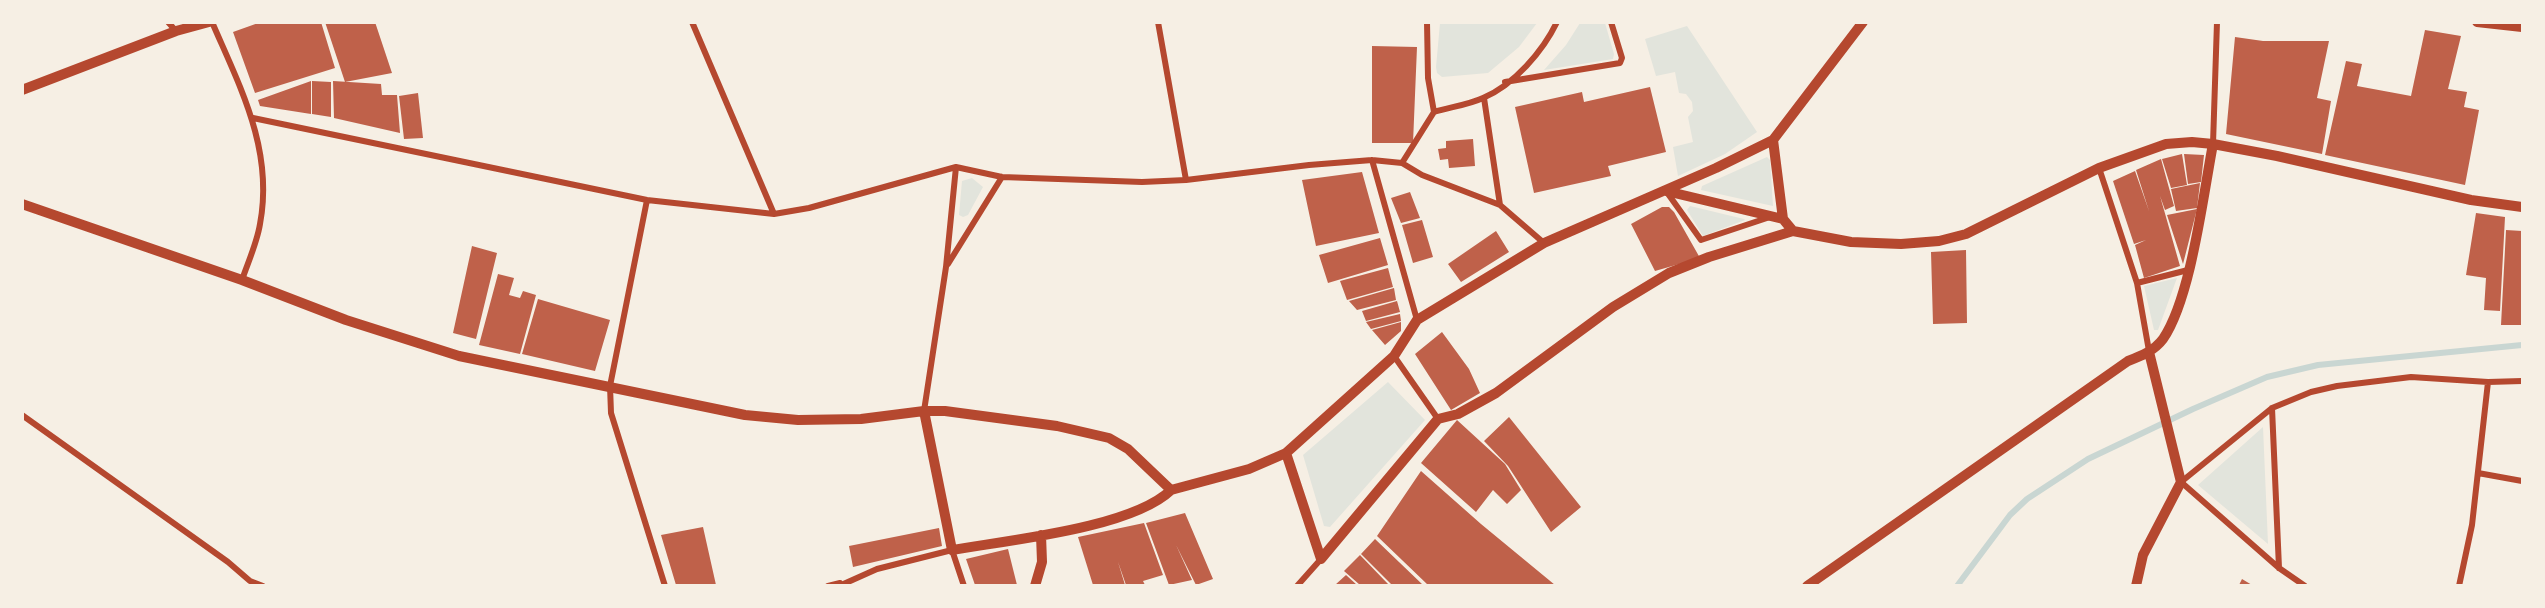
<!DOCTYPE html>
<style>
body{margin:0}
#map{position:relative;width:2545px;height:608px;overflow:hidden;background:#f6efe4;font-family:Rubik,sans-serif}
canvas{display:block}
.frame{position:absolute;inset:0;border:24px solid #f6efe4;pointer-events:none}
</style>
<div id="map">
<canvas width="2545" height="608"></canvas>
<div class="frame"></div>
</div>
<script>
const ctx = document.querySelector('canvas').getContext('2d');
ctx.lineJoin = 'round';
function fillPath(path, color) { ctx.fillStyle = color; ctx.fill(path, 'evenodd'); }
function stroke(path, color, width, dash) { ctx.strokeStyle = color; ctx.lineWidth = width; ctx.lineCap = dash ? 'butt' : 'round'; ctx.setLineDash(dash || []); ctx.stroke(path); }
const green = new Path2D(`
 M1440 23V22L1537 23 1519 47 1488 73 1442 77 1437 73 1436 67Z
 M1580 23H1605L1614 54 1613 59 1544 70 1566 45Z
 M1687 26 1757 132 1725 154 1678 176 1673 147 1693 142 1688 117 1693 111 1692 102 1686 94 1679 93 1675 72 1656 76 1645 39Z
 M1767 157 1770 160 1773 206 1701 190 1702 186Z
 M972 178 983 187 968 215 963 217 959 215 962 181Z
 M1690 206 1744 219 1745 220 1703 236 1687 210Z
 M2177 278 2158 330H2154L2144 286Z
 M1388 382 1425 420 1330 527 1324 526 1303 455Z
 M2263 427 2268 544 2198 485Z`);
const stream = new Path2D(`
 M1957 586 2010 515 2027 499 2088 459 2193 409 2267 377 2318 365 2522 345`);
const building = new Path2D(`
 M261 22H321L335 68 255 93 233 32Z
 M325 22H375L392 73 345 82Z
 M2425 30 2461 36 2448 89 2467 92 2464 107 2479 110 2465 185 2325 155 2346 61 2362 64 2357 86 2411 96Z
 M2235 37 2263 41H2329L2317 98 2331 101 2322 154 2226 134Z
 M1372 46 1417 47 1413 143H1372Z
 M311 81V114L260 106 258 100Z
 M312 81 331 82V117L312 114Z
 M333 81 381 84 382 95H397L400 133 334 118Z
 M1650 87 1666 152 1608 166 1611 176 1534 193 1515 107 1582 92 1584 102Z
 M418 93 423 138 404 139 399 96Z
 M1473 139 1475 166 1449 168 1448 159 1440 160 1438 149 1446 148V141Z
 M2182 154 2187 185 2171 188 2162 159Z
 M2184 154 2204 155 2201 182 2188 184Z
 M2161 159 2174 206 2165 210 2160 196 2180 266 2144 278 2135 245 2146 240 2134 244 2113 181 2135 171 2149 211 2136 170Z
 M1362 172 1379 233 1316 246 1302 180Z
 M2200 183 2197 208 2176 211 2171 189Z
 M1410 192 1420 218 1401 223 1391 198Z
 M1662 207H1669L1674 212 1700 258 1655 271 1631 224Z
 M2197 209 2183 264 2167 215Z
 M2476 213 2505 217 2500 311 2484 310 2486 278 2466 275Z
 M1422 220 1433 257 1413 263 1402 225Z
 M2506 230 2522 231V325H2501Z
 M1496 231 1509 252 1461 282 1448 264Z
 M1380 238 1388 265 1328 283 1319 255Z
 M472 246 497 253 476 339 453 333Z
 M1966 250 1967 323 1933 324 1931 252Z
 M1388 268 1393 287 1347 300 1340 281Z
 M498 274 514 278 509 295 520 298 523 291 536 295 520 354 479 345Z
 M1394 288 1396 300 1357 310 1349 301Z
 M538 299 610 320 595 371 522 354Z
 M1397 301 1400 312 1366 321 1362 311Z
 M1400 314 1401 321 1371 329 1366 322Z
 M1401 322V331L1385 345 1372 330Z
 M1442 332 1469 369 1480 393 1451 410 1415 354Z
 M1509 417 1581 507 1551 532 1508 466 1484 441Z
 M1457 420 1505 464 1521 490 1507 504 1493 490 1476 512 1421 463Z
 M1421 471 1481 524 1555 585H1428L1377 536Z
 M1185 513 1213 579 1196 585 1176 545 1192 580 1169 585 1146 523Z
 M1144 523 1163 575 1143 581 1145 585H1126L1118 562 1125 585H1093L1078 537Z
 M703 527 716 585H676L661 535Z
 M939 528 942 546 853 567 849 546Z
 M1375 539 1423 585H1392L1361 554Z
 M1008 549 1017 585H975L966 559Z
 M1360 555 1389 585H1360L1344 571Z
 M1346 575 1357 585H1335Z
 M2242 579 2252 585H2239Z`);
const minor = new Path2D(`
 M168 22 176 31
 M212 22C240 87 274 150 260 224 257 243 248 262 242 280
 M692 22 774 214
 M1158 22 1186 180
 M1427 22 1428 78 1434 112
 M1505 82 1620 63 1622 58 1611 22
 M1484 98 1500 205 1544 243
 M1434 112C1450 107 1468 105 1483 98 1514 85 1543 51 1557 22
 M253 118 647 200 774 214 809 208 956 167 1002 177 1142 182 1186 180 1309 165 1372 160 1402 163 1434 112
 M2213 144 2217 22
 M1372 160 1417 320
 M1402 163 1422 175 1500 205
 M2099 168 2137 283 2149 351
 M1666 191 1701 240 1770 217
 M647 200 610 386 611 413 665 586
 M948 264 1002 177
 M2137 283 2188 270
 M1394 356 1438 419
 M2272 408 2279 568
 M924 411 946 267 956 167
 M22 415 228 562 250 581 263 586
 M2478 473 2522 481
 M828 586 840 583
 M839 586 877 569 952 550 964 586
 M1297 586 1321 559
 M2305 586 2279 568 2181 482 2272 408 2311 392 2337 386 2411 377 2488 382 2522 381
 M2459 586 2472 525 2488 382`);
const tertiary = new Path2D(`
 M2477 22 2522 27
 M22 90 176 31 209 22
 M1773 140 1783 219
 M1666 191 1783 219 1793 231
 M22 204 242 280 346 320 459 356 745 415 798 420 861 419 924 411H945L1057 426 1109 438 1128 449 1171 490
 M924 411 952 550C1009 540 1131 528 1171 490
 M1286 453 1321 559
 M1171 490 1249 469 1286 453 1394 356 1417 320 1544 243 1716 168 1773 140 1863 22
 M1321 559 1438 419 1458 414 1496 393 1613 307 1669 273 1709 257 1793 231 1851 242 1901 244 1939 241 1966 234 2099 168 2166 144 2192 142 2213 144 2277 156 2471 200 2522 207
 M1035 586 1042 562 1041 535
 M1807 586 2128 361C2141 356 2154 351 2163 339 2191 298 2203 196 2213 144
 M2136 586 2143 555 2181 482 2149 352`);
fillPath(green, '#e2e4dc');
stroke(stream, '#c9d6d2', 6);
fillPath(building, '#bf614a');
stroke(minor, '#b5482f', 6);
stroke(tertiary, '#b5482f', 10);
</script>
